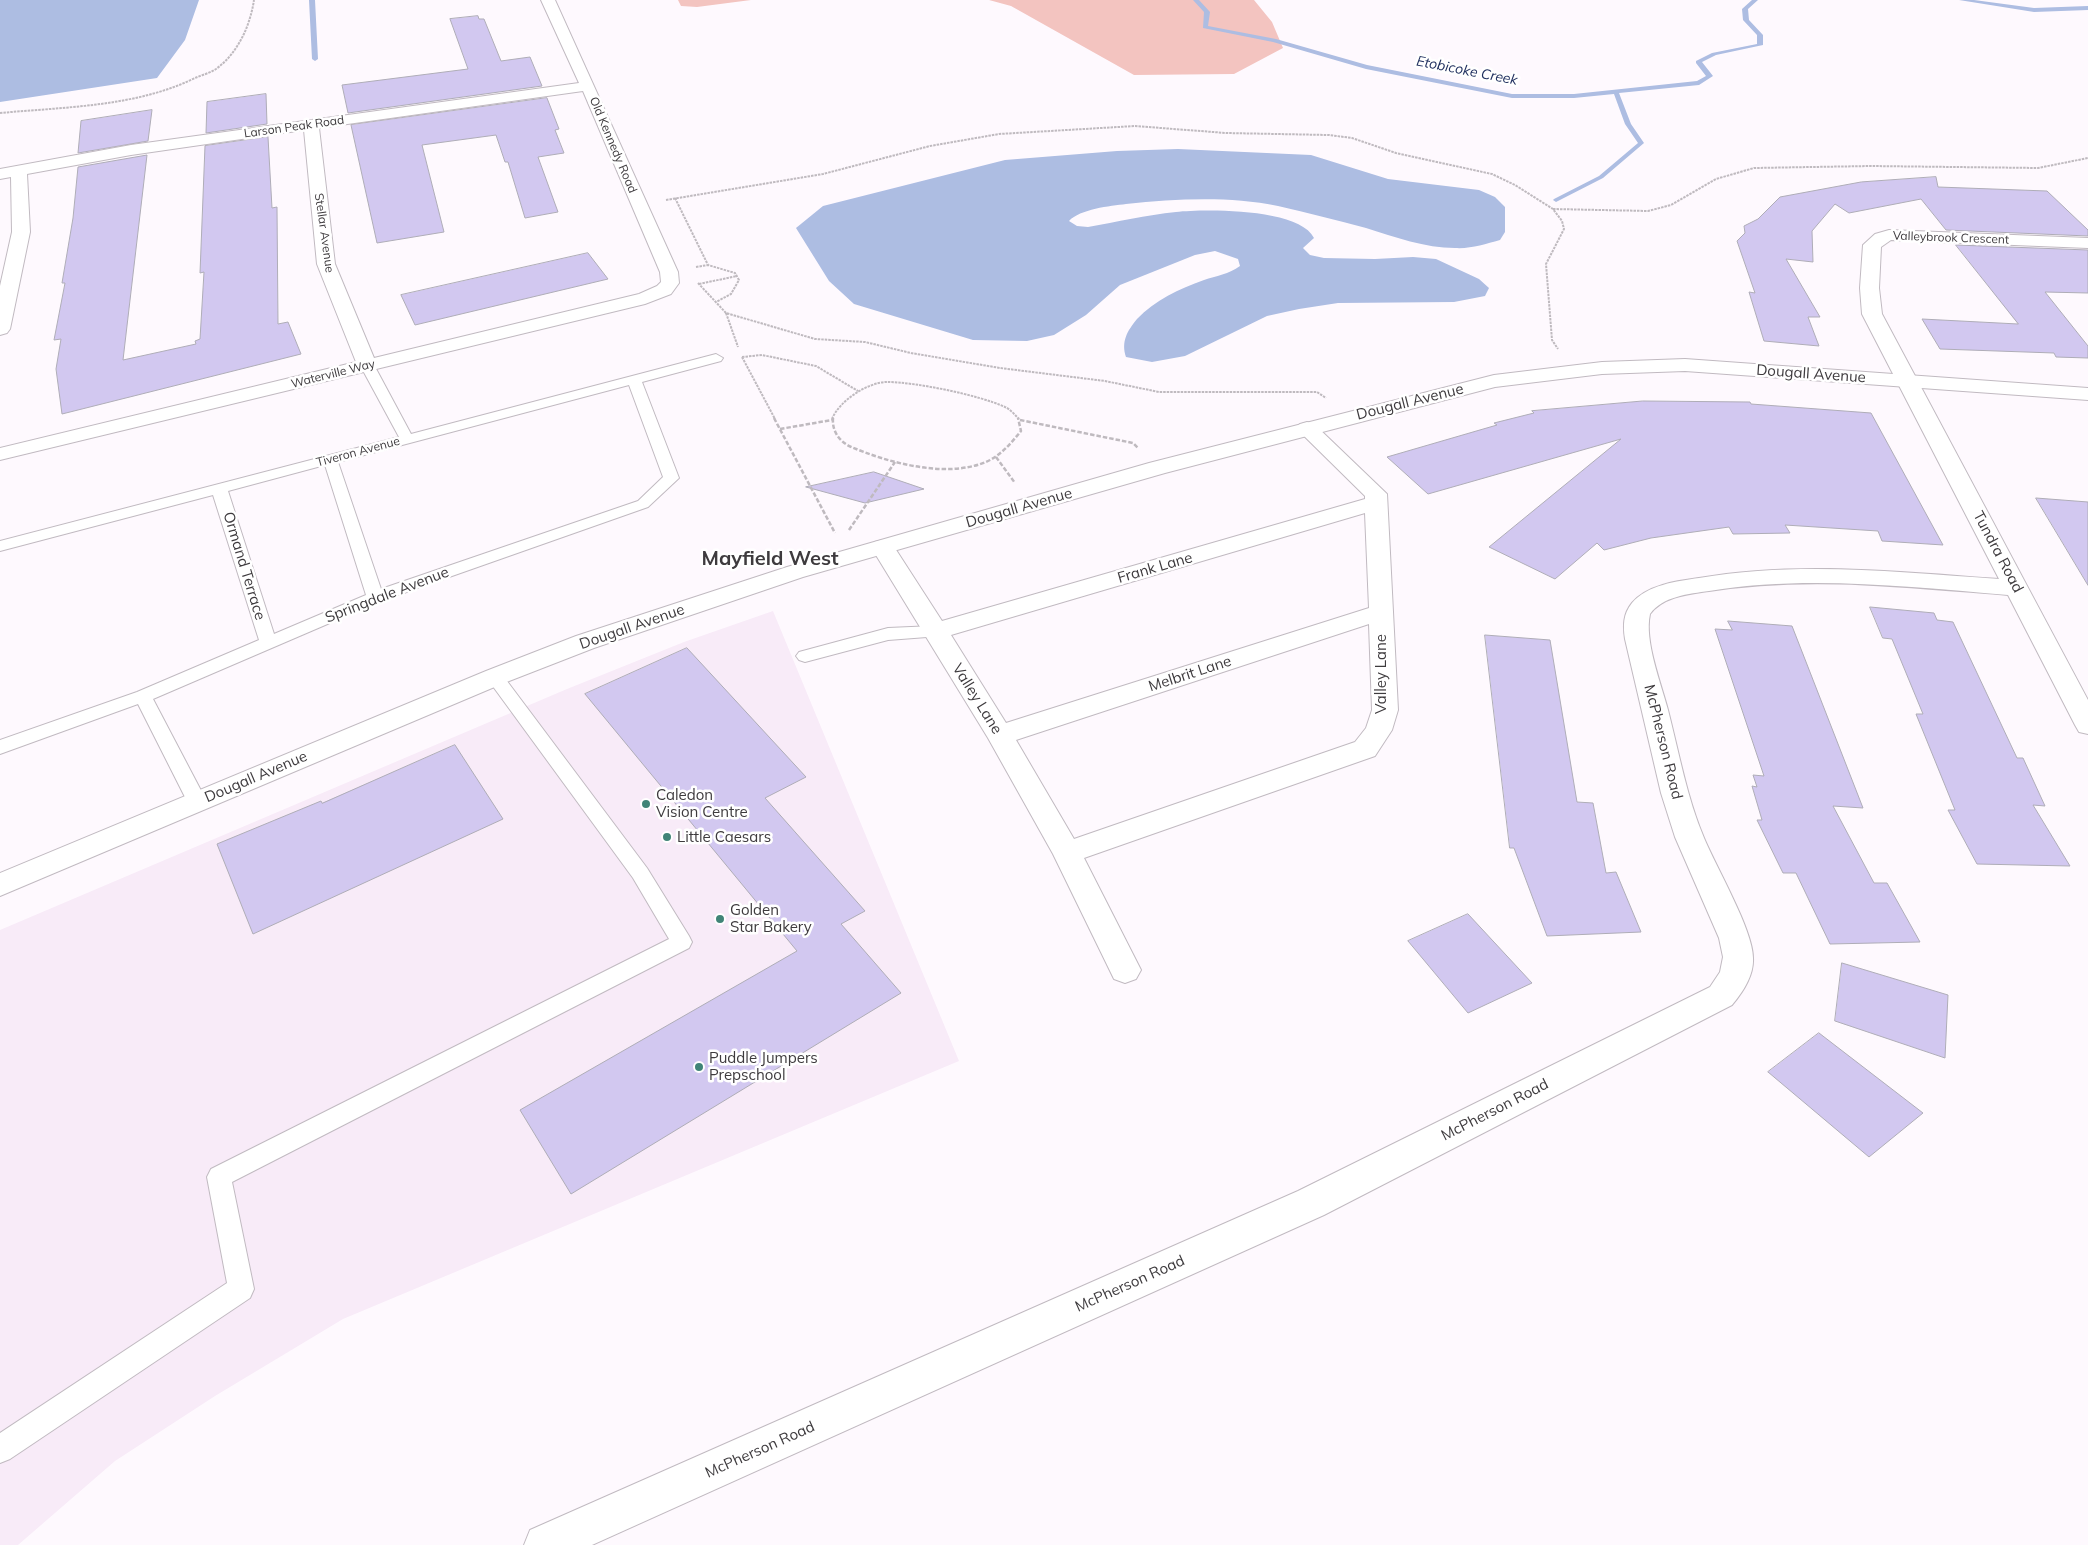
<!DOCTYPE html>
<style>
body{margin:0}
canvas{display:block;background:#fef9fe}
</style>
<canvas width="2088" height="1545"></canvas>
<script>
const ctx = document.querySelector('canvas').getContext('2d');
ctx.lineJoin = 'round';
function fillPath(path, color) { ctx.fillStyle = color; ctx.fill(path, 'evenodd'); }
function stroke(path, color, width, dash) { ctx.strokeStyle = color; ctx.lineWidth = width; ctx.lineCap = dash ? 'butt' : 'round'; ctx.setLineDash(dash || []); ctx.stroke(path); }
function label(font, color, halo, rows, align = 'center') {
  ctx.font = font + ' Mulish,sans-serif'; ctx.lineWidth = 5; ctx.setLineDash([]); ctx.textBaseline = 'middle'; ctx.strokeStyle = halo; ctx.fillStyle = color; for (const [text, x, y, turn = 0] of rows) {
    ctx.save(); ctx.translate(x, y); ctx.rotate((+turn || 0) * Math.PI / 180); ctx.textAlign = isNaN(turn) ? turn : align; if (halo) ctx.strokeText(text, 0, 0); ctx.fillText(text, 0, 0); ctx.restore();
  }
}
const built = new Path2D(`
 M773 611 959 1061 343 1319 215 1396 115 1461 18 1545H0V930L567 689 684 642Z`);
const green = new Path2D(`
 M678 0H751L697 7 681 6Z
 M989 0H1254L1272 22 1283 48 1234 74 1134 75 1011 6Z`);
const water = new Path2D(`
 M0 0H199L185 40 157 78 0 102Z
 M1178 149 1311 155 1388 179 1479 190 1495 197 1505 207V232L1500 240C1485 244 1471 249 1455 248 1425 248 1395 237 1366 228 1337 220 1308 213 1278 206 1228 196 1177 199 1126 204 1110 206 1080 209 1069 221L1077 226 1088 227C1117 222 1146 215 1176 212 1206 209 1299 208 1314 238L1303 248 1310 255 1324 258 1375 259 1413 257 1436 259 1479 279 1489 288 1485 296 1454 302 1338 303 1299 309 1267 316 1185 356 1152 362 1126 357C1121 342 1127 331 1137 319 1155 300 1179 289 1204 280 1216 276 1229 274 1240 266L1238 259 1215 251 1195 255 1120 285 1086 315 1054 335 1027 341 973 340 854 304 829 281 796 228 823 206 1005 160 1117 151Z`);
const stream = new Path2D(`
 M309 0H315L318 59 315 61 312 59Z
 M1193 0H1199L1210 12 1208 26 1276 39 1367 65 1512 94H1574L1697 81 1706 76 1696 63V61L1712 53 1757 44V35L1743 20 1742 9 1752 0H1758L1748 9 1749 20 1763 35V45L1716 55 1702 62 1713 76 1699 85 1619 93 1631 124 1644 143 1603 178 1556 202 1553 200 1554 199 1599 176 1638 143 1625 124 1614 94 1574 98H1512L1366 69 1273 42 1203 28 1204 12Z
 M1959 0H1974L2034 8 2088 6V10L2034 12Z`);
const building = new Path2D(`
 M478 16 479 19H484L501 61 530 57 542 86 348 113 342 85 468 69 450 19Z
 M266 94 267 124 206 133 207 102Z
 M547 98 559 129 555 130 564 153 538 157 558 212 525 218 508 162H505L496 135 422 145 444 232 377 243 351 125Z
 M152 110 148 141 78 153 81 121Z
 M268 137 272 208 277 207 278 324 288 322 301 354 62 414 56 369 61 339 54 340 65 283H62L73 218 78 167 147 155 123 360 196 344 195 341 200 339 204 272 200 273 205 146Z
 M1936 177 1938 187 2047 191 2088 230V236L1946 230 1921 199 1849 213 1835 204 1812 231 1813 262 1786 259 1820 317H1808L1819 346 1764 341 1749 292 1755 293 1737 241 1745 233 1744 226 1758 219 1780 197 1861 182Z
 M1956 245 2088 250V293L2045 292 2088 346V358L2056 357 2054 353 1940 349 1922 319 2018 324Z
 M588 253 608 279 415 325 401 295Z
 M1643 401 1750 402 1751 404 1871 413 1943 545 1882 541 1878 531 1785 525 1790 533 1733 534 1729 527 1651 538 1604 550 1597 543 1555 579 1489 547 1621 439 1428 494 1387 457 1497 425 1494 423 1534 413 1532 411Z
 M874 472 924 489 865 503 806 487Z
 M2036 498 2088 502V585Z
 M1870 607 1934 613 1937 620 1953 622 2017 758H2023L2045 806 2033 805 2070 866 1977 864 1948 810H1955L1916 714H1923L1892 639 1883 638Z
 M1728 621 1792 626 1863 808 1833 806 1874 883H1887L1920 942 1830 944 1796 873H1783L1757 820H1762L1752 786 1757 787 1753 775 1764 776 1715 629 1732 630Z
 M1485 635 1550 640 1577 802 1593 803 1606 873 1616 872 1641 932 1547 936 1514 848H1510Z
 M687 648 806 777 765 798 865 911 841 924 901 993 571 1194 520 1110 797 951 585 694Z
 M455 745 503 819 253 934 217 844 321 801 322 803Z
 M1468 914 1532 983 1468 1013 1408 941Z
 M1842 963 1948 995 1945 1058 1835 1021Z
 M1819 1033 1923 1113 1869 1157 1768 1072Z`);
const pathFar1 = new Path2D(`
 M0 113C64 107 136 107 195 78 202 75 210 73 216 69 238 53 250 26 254 0
 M675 198 708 265 735 273 739 280 731 294 716 302
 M666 200 823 174 930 146 999 134 1135 126 1226 133 1329 135 1352 138 1396 153 1492 174 1515 185 1553 209 1562 221 1564 229 1546 264 1552 340 1558 349
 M1553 209 1648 211 1671 205 1716 179 1754 168 1870 166 2038 168 2088 158
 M696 267 708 265
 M698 283 726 313 815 339 865 342 911 353 1000 368 1105 381 1159 392H1317L1326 398
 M699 284 737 276
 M726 313 738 347
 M742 357 775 419
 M742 357 762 355 816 366 858 391
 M832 419C839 401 868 382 887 382 915 382 979 395 1005 407 1010 409 1015 415 1019 419`);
const path = new Path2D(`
 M774 418 835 533
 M833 418C832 430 838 440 849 446 888 463 950 480 990 460 1003 453 1012 442 1021 431L1018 418
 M1020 420 1133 443 1138 448
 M780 429 832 420
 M996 457 1015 483
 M849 530 895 462`);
const service = new Path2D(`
 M716 354 723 358 721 361 642 382 679 478 648 507 381 601 153 699 207 802 204 807 197 809 190 807 138 704 0 754V740L137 692 259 640 213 495 0 551V541L399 437 360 365 362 362 367 361 374 365 411 434ZM629 385 663 477 638 501 381 589 338 462ZM325 465 366 595 274 634 228 491Z
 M934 626 940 628 942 632 940 636 888 640 805 662 799 660 796 656 799 652 888 628Z
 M495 671 501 673 647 868 689 936 692 942 689 948 232 1182 254 1289 250 1298 10 1459 0 1463V1433L227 1283 207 1177 211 1169 669 939 633 878 489 681 486 677 489 673Z`);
const minor = new Path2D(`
 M541 0H555L678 272 679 283 671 294 645 304 0 460V448L356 362 317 264 304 130 131 155 27 174 30 232 10 329 7 333 0 335V286L12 232 11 177 0 179V169L131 145 579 83ZM583 91 660 272 661 282 657 286 639 294 374 358 335 264 319 128Z
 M1889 230 2088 238V248L1891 240 1881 247 1879 288 1882 314 2088 700V734L2079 732 2075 725 2008 595C1908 587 1808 575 1709 591 1689 594 1663 596 1650 614 1644 641 1661 683 1668 710 1679 753 1687 798 1704 838 1716 867 1753 930 1753 958 1754 975 1743 992 1732 1005L1324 1215 592 1545H524L530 1530 1298 1191 1710 987 1720 972 1723 957 1719 938 1675 837 1661 793 1625 639C1623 626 1623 614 1632 603 1647 585 1677 581 1699 578 1799 561 1898 572 1999 579L1862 314 1860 288 1863 245 1875 234Z
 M1307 422 1314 424 1387 494 1398 710 1392 730 1375 756 1084 858 1141 970 1136 979 1125 983 1114 979 1053 854 988 738 871 547 875 542 883 540 891 542 942 621 1365 499V496L1300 432 1296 428 1300 424ZM1365 513 1369 608 1006 723 951 635ZM1369 624 1372 710 1366 728 1355 742 1074 839 1016 740Z`);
const tertiary = new Path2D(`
 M1685 359 2088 388V400L1685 371 1602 374 1495 387 1165 473 803 577 594 648 504 683 0 896V873L486 671 576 636 787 567 1149 463 1494 375 1602 362Z`);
const markers = [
 [646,804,5,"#408477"],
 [667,837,5,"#408477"],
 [720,919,5,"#408477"],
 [699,1067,5,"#408477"]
];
const farStreetnames = [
 ["Larson Peak Road",294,127,-8],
 ["Old Kennedy Road",613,145,67],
 ["Stellar Avenue",324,233,82],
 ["Valleybrook Crescent",1951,238,2],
 ["Waterville Way",333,374,-14],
 ["Tiveron Avenue",358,452,-15]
];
const farWaternames = [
 ["Etobicoke Creek",1467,71,11]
];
const streetNames = [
 ["Dougall Avenue",1811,374,4],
 ["Dougall Avenue",1410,402,-14],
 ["Dougall Avenue",1019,508,-16],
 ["Tundra Road",1998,552,62],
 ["Ormand Terrace",244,566,73],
 ["Frank Lane",1155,568,-16],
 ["Springdale Avenue",387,595,-21],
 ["Dougall Avenue",632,627,-19],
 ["Melbrit Lane",1190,674,-18],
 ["Valley Lane",1381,674,-90],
 ["Valley Lane",977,699,58],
 ["McPherson Road",1663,742,76],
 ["Dougall Avenue",256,777,-23],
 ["McPherson Road",1495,1110,-27],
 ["McPherson Road",1130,1284,-24],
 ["McPherson Road",760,1450,-24]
];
const poiNames = [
 ["Caledon",656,795],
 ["Vision Centre",656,812],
 ["Little Caesars",677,837],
 ["Golden",730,910],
 ["Star Bakery",730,927],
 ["Puddle Jumpers",709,1058],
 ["Prepschool",709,1075]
];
const districtNames = [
 ["Mayfield West",770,559]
];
fillPath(built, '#f8ebf8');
fillPath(green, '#f3c4c0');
fillPath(water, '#adbde2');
fillPath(stream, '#adbde2');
fillPath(building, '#d2c8f0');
stroke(building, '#afadb7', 1);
stroke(service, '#c1bac1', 2);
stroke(minor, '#c1bac1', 2);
stroke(tertiary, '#c1bac1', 2);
stroke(pathFar1, '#bfbabf', 2, [2.5, 1]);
stroke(path, '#bfbabf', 2.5, [4.5, 2]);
fillPath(service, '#fff');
fillPath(minor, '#fff');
fillPath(tertiary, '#fff');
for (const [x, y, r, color] of markers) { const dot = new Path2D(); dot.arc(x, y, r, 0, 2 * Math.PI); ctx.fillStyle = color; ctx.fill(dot); stroke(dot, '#fff', 2); }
label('12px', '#3e3b3e', '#fff', farStreetnames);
label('italic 14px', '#20305f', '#fff', farWaternames);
label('15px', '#3e3b3e', '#fff', streetNames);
label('15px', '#3e3b3e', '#fff', poiNames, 'left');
label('bold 20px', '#3e3b3e', '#fff', districtNames);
</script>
